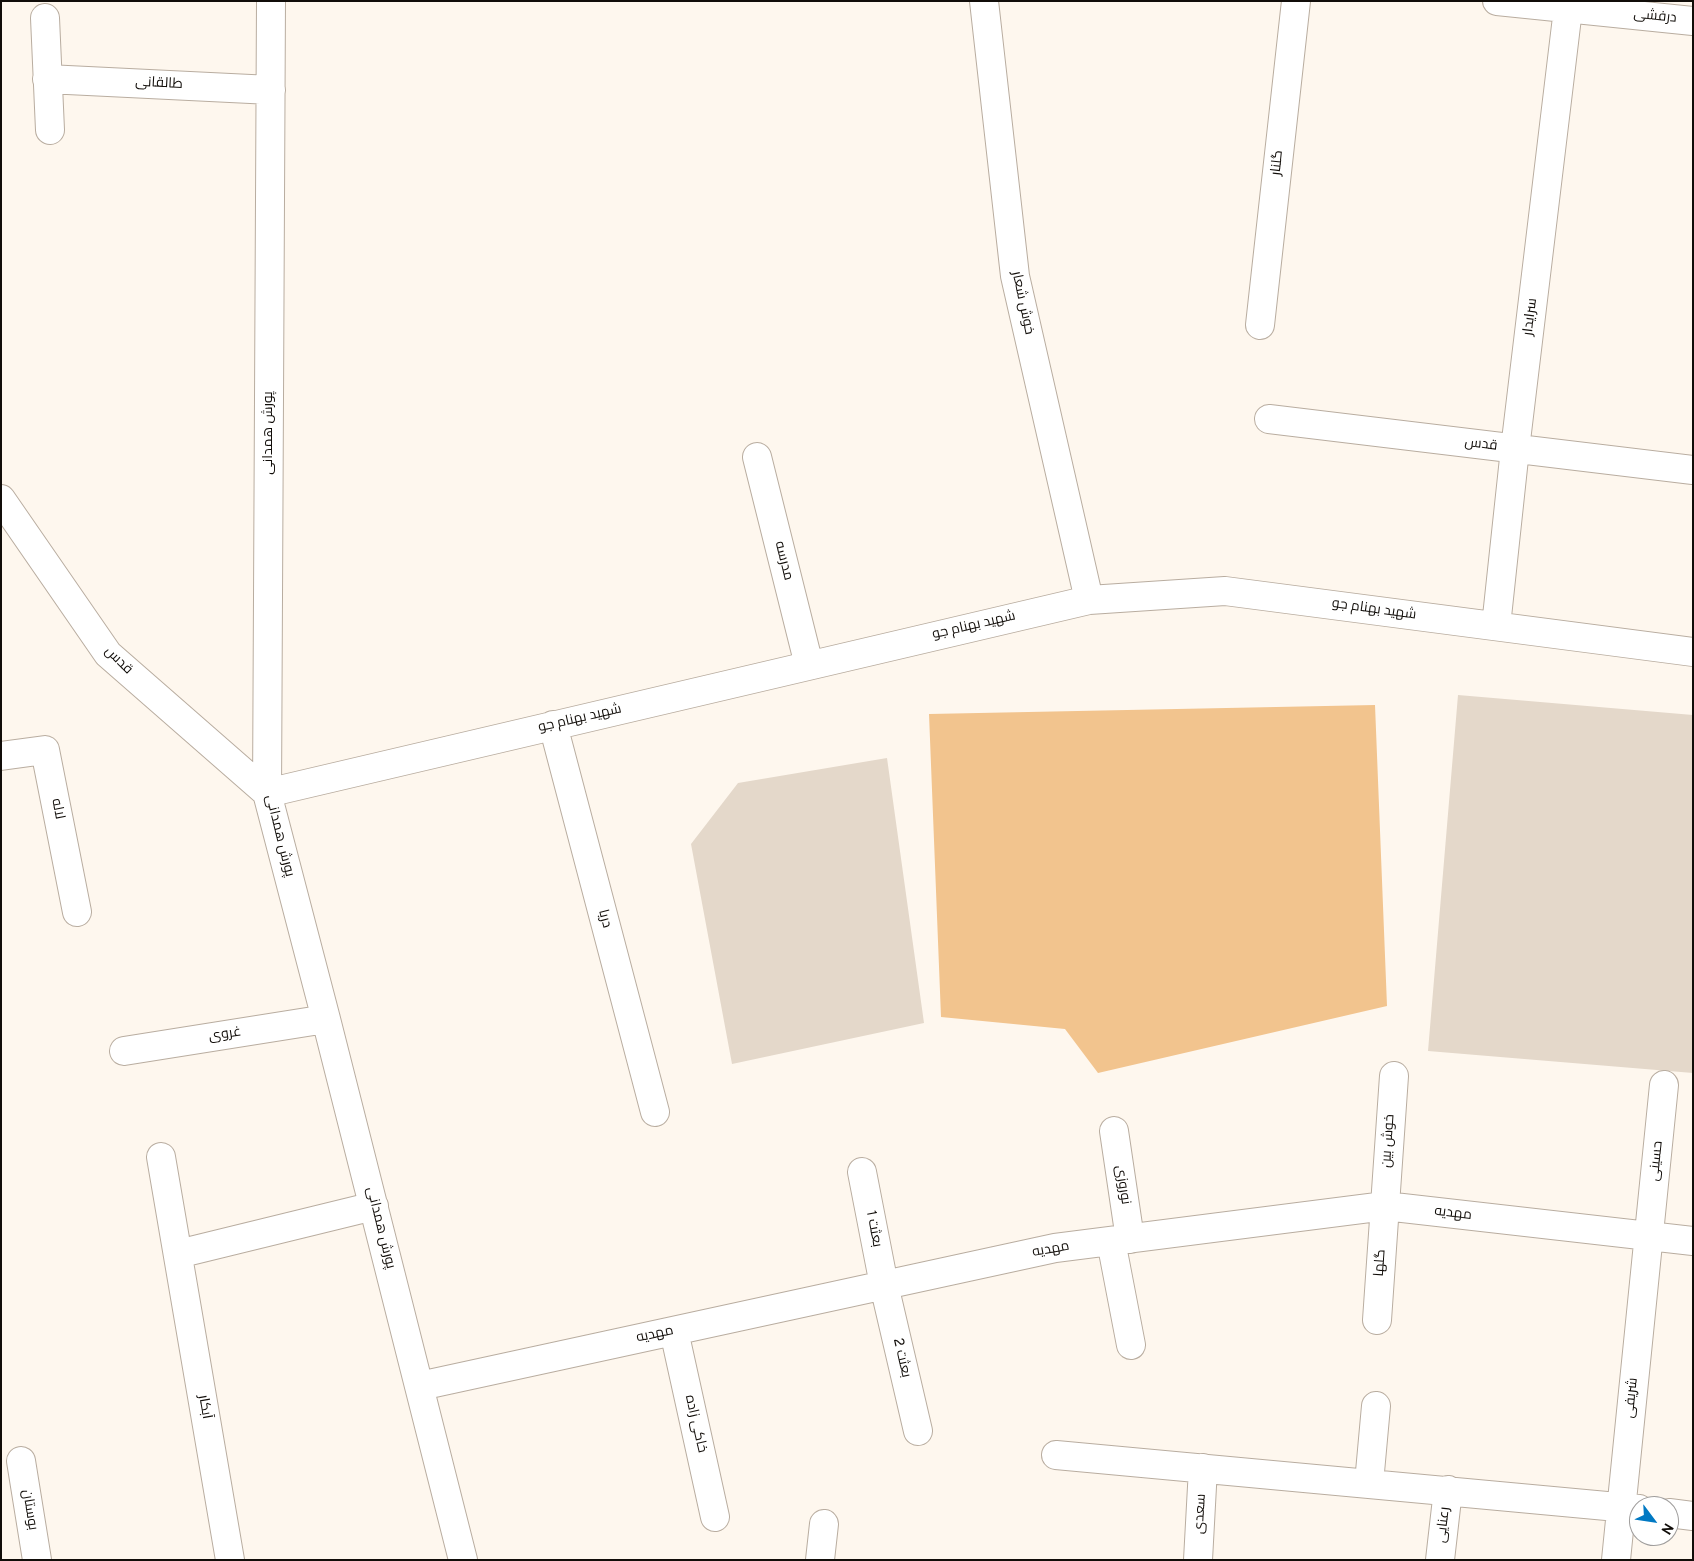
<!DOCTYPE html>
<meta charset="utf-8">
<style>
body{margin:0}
#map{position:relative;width:1694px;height:1561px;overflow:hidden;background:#fef7ee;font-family:Overpass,sans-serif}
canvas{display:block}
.frame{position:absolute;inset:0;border:2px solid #110d09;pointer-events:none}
.north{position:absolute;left:1629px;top:1496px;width:50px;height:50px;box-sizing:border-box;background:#fff;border:1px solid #a09e9d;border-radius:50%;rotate:121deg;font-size:14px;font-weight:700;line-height:20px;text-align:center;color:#110d09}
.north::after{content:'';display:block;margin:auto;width:18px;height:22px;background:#0179c3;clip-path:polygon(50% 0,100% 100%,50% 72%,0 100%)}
</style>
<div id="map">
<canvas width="1694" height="1561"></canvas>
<div class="frame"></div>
<div class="north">N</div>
</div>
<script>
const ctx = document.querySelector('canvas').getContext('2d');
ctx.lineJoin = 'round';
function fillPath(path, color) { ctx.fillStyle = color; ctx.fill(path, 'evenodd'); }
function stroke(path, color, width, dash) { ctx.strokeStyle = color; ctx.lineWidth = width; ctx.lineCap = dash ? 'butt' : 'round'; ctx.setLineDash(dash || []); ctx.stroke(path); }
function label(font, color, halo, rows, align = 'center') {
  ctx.font = font + ' Overpass,Cairo,sans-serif'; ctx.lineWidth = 4.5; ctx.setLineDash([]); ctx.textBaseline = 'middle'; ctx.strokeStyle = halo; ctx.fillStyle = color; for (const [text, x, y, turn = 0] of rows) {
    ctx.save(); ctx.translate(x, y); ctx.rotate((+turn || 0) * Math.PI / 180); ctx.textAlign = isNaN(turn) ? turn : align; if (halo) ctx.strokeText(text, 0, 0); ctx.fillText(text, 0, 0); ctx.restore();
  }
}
const green = new Path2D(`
 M1375 705 1387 1006 1098 1073 1065 1029 941 1017 929 714Z`);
const building = new Path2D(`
 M1458 695 1693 715V1073L1428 1051Z
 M887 758 924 1023 732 1064 691 844 738 783Z`);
const minor = new Path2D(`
 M271 1 267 793 326 1019 463 1560
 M984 1 1015 276 1089 600
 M1497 1 1693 21
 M45 18 50 130
 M47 79 271 90
 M1260 325 1296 1
 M1269 419 1693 470
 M757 457 809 665
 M1 499 108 654 267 793
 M1496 626 1515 449 1568 9
 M553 725 655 1112
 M1 756 45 750 77 912
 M267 793 1089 600 1225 591 1693 652
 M124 1051 326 1019
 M1114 1131 1130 1239
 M161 1157 230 1560
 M862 1172 884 1285 918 1431
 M1111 1241 1131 1345
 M178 1254 374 1206
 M1377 1320 1394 1076
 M674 1331 715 1517
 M420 1386 1055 1248 1385 1206 1693 1241
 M1056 1455 1639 1509
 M21 1461 37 1560
 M1369 1483 1376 1406
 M1669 1513 1693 1516
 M820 1560 824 1524
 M1198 1560 1203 1468
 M1440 1560 1448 1490
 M1616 1560 1664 1085`);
const streetNames = [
 ["درفشی",1655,17,6],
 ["طالقانی",159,84,3],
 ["گلنار",1278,163,-84],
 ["خوش شعار",1022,303,78],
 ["سرایدار",1531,317,-83],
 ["پورش همدانی",269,433,-90],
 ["قدس",1481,445,7],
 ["مدرسه",783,561,76],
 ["شهید بهنام جو",1374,610,8],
 ["شهید بهنام جو",974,626,-13],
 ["قدس",118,661,45],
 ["شهید بهنام جو",580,719,-13],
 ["لاله",57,809,79],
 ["پورش همدانی",279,836,76],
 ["دریا",604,919,75],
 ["غروی",225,1035,-9],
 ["خوش بین",1389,1141,-86],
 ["حسینی",1657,1161,-84],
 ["نوروزی",1122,1185,81],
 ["مهدیه",1453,1214,7],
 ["پورش همدانی",380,1228,76],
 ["بعثت 1",873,1229,79],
 ["مهدیه",1051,1250,-10],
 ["گلها",1381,1263,-86],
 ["مهدیه",655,1335,-12],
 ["بعثت 2",901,1358,77],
 ["شریفی",1632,1398,-84],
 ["آبکار",204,1407,80],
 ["خاکی زاده",695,1424,77],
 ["بوستان",29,1510,81],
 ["سعدی",1201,1514,-87],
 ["رعنایی",1444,1525,-84]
];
fillPath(green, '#f2c48e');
fillPath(building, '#e4d8ca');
stroke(minor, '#b9ada0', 30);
stroke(minor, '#fff', 28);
label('14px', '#110d09', '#fff', streetNames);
</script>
